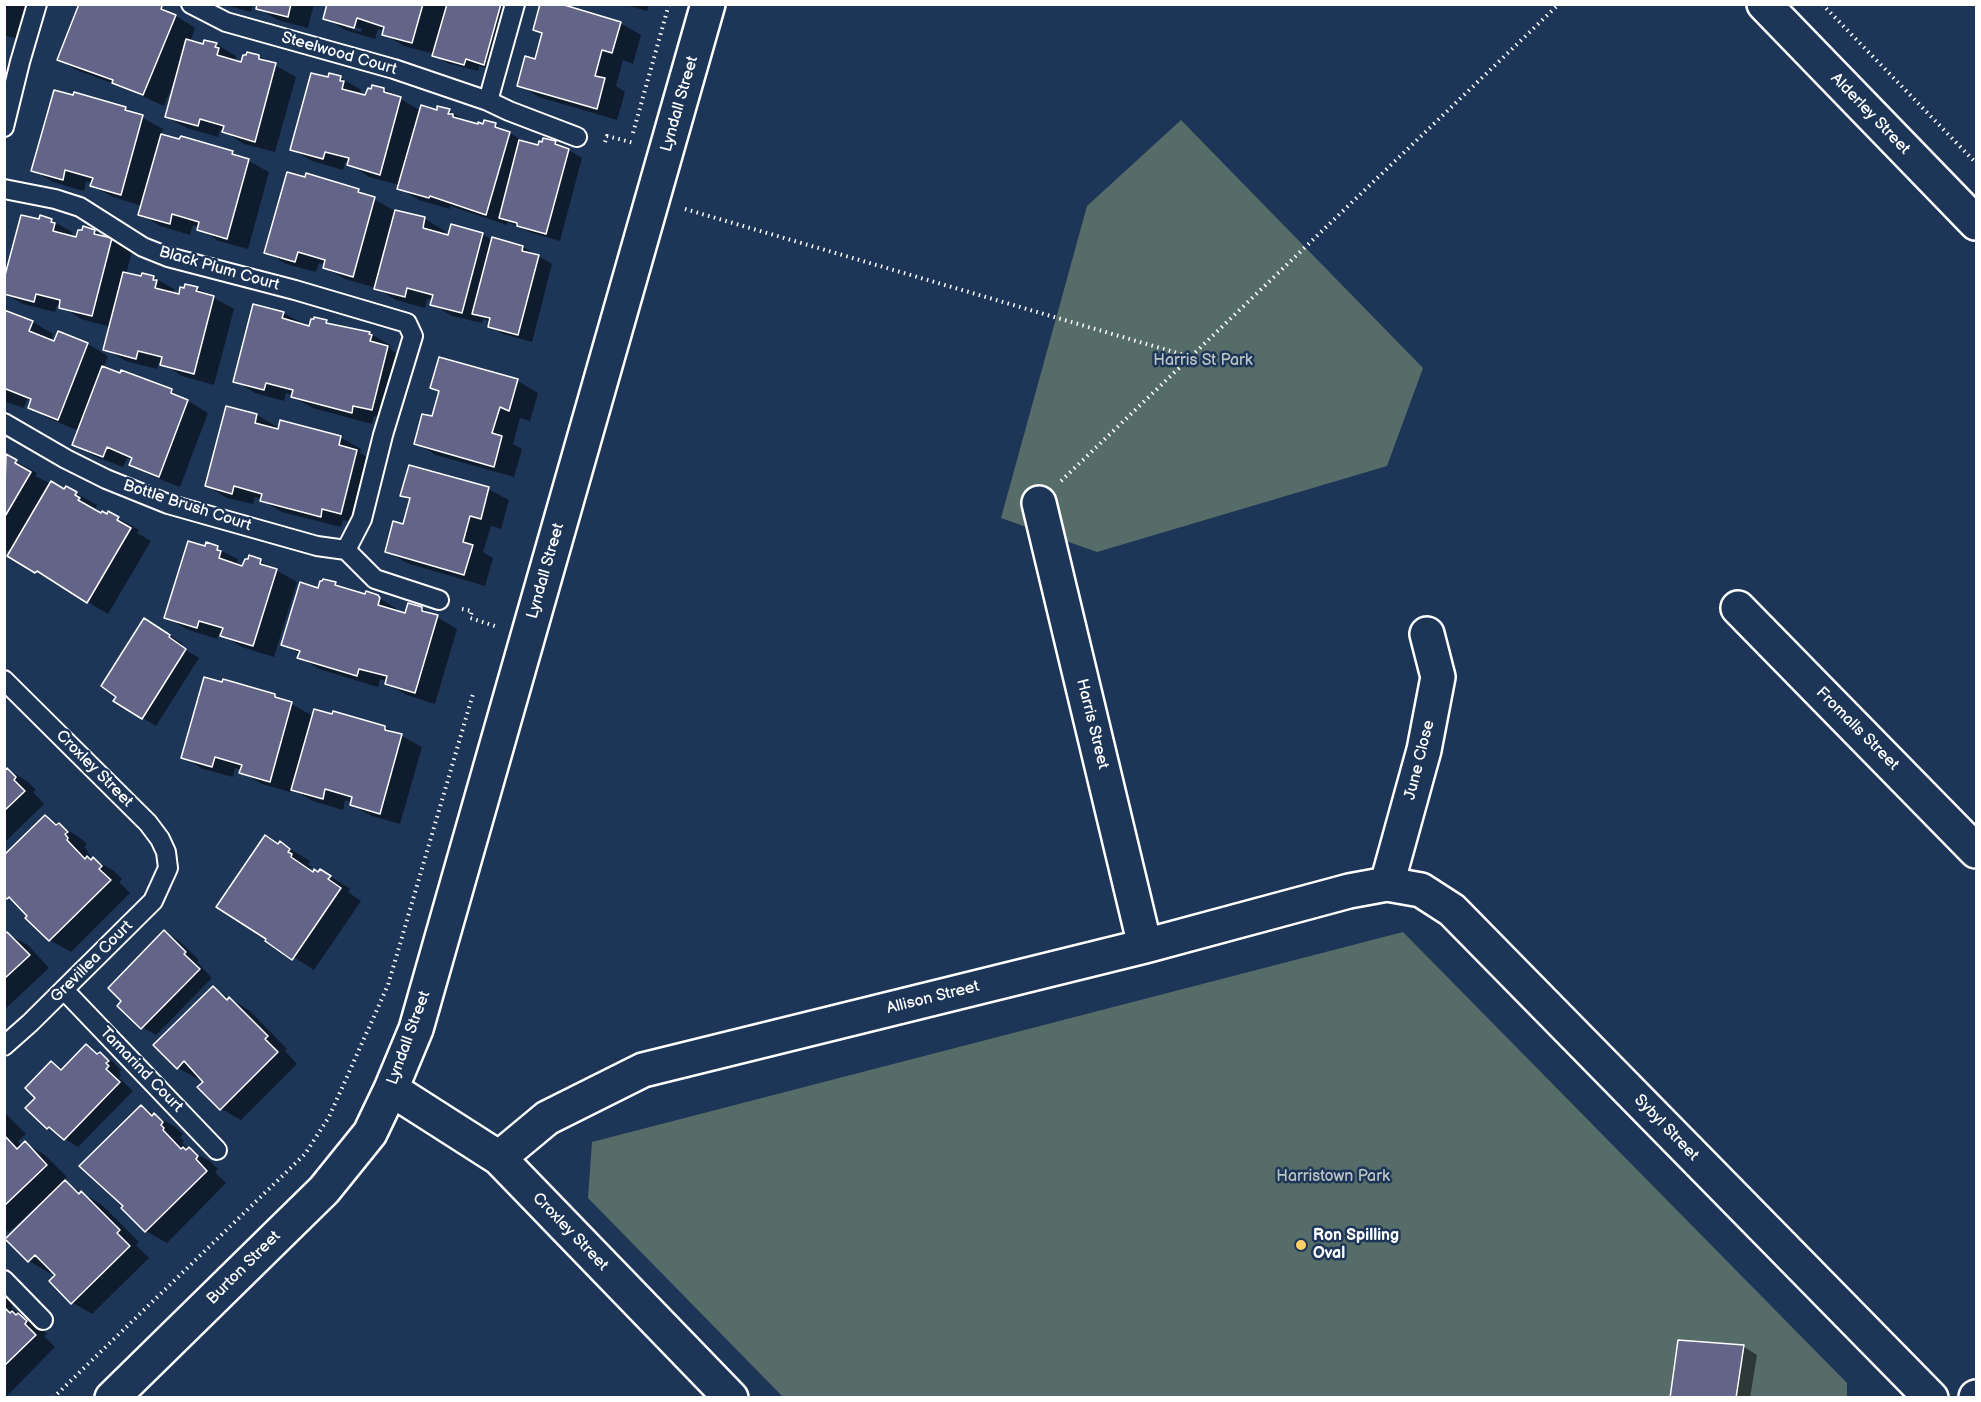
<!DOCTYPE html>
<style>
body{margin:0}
#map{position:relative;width:1981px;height:1402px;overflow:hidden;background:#1d3557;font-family:"Balsamiq Sans",sans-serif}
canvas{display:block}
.frame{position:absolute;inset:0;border:6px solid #fff;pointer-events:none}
</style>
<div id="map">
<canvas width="1981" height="1402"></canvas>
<div class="frame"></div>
</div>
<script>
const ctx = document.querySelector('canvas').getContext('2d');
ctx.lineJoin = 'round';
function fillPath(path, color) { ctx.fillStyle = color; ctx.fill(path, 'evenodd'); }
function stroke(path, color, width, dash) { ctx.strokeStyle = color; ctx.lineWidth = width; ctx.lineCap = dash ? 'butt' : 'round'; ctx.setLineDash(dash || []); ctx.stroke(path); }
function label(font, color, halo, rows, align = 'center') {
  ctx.font = font + ' "Balsamiq Sans",sans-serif'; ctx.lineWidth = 5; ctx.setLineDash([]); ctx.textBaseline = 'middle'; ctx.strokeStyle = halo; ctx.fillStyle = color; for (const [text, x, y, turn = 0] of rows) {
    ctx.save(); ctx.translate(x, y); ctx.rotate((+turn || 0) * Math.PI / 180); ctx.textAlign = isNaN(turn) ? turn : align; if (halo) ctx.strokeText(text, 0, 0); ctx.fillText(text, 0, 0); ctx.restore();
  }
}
const green = new Path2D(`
 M1181 120 1423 368 1387 466 1097 552 1001 518 1087 206Z
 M1403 932 1847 1383V1397H783L588 1198 592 1142Z`);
const shadow = new Path2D(`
 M4 4H33L21 40 4 35Z
 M221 4H253L251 12Z
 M259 4H314L308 28 278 20 258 8Z
 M329 4H516L498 71 479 66 478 71 447 63 434 54 404 46 384 34V31L378 29 375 39 345 30 325 18ZM345 24 362 29 361 32 345 27Z
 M623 4H649L647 11Z
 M162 7 195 28 190 42 204 46 216 44 236 56V60L242 64 259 56 296 77 275 152 244 144 220 129 218 137 187 128 166 117 176 82 174 81 164 106 122 87 79 71 59 60Z
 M620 23 641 35 633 64 623 60 616 86 625 92 617 120 539 97 519 85 536 61 543 34 535 29Z
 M330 75 341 78 361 90 360 92 364 94 363 96 384 89 421 111H449L469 123 484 125 485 122 496 125 528 144 539 147 555 142 582 158 560 241 532 233 508 222 507 225 450 206V209L419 200 399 188V185L369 177 349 163 345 162 343 170 312 161 291 149Z
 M125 108 163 129 161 135 232 152 269 172 248 249 219 241 199 229 200 227 193 225 190 235 160 226 140 214 142 206 113 197 92 185 93 183 86 181 84 191 53 182 33 170Z
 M358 190 395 211 425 219 445 231 444 235 482 234 492 240 523 247 552 264 532 342 503 334 489 326 491 322 483 319 482 323 452 316 432 304 433 300 427 299 425 308 396 300 376 288 345 279 324 267 325 265 319 263 316 272 286 264 266 252Z
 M51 220 72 232 71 235 74 238 94 231 132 251 126 274 142 278 153 277 174 289 173 292 176 295 197 288 234 309 214 385 182 376 162 363 159 362 157 369 126 361 105 349 111 327 81 319 61 306 57 305 55 312 23 304 4 293 40 221Z
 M5 311 33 322 53 334 51 341 55 343 59 333 88 344 108 356 103 368 121 375 122 372 172 391 208 413 180 487 152 476 131 465 133 460 127 458 123 467 94 456 74 444 79 431 50 419 29 407 32 401 27 399 24 408 4 401Z
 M283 313 311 327 326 322 334 326 369 333 390 345 391 350 408 359 392 421 374 416 372 424 313 408 293 397V395L286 393 284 401 255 393 235 381Z
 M440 358 518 381 538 393 530 421 520 418 513 444 522 449 514 477 436 455 416 443 433 418 440 392 432 387Z
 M227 408 257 415 277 427V430L280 431 340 437 361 449 360 453 377 463 361 524 343 520 341 527 282 512 262 500V499L255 497 253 504 227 498 207 486Z
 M6 456 37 473 35 476 65 491 67 488 97 505 95 508 99 511 98 513 107 516 109 513 139 530 137 533 151 541 108 614 9 555 11 552 4 549V459Z
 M488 489 509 500 501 529 491 526 483 552 493 558 485 586 407 563 387 551 404 526 411 501 402 495Z
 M207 544 238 559 237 563 241 564 240 567 260 561 297 582 274 657 242 647 222 635 223 632 220 631 217 639 186 629 166 617Z
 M335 583 346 590 367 596 378 597 406 615 422 608 457 629 435 704 407 695 386 683 387 681 380 679 378 687 319 669 299 657 300 654 283 645 319 589Z
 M158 628 183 644 181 647 199 658 156 726 115 701Z
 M275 695 313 716 385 727 422 747 400 824 372 816 351 805 352 802 345 800 343 810 313 801 291 789 290 792 262 784 241 772 242 770 235 768 233 777 203 769 183 757Z
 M4 767 28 782 36 790 33 792 44 804 4 843Z
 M45 816 79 837 87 844 84 847 88 851 87 852 93 859 114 871 122 879 119 882 130 893 71 952 50 940 28 918 29 916 17 904 8 898Z
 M280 843 310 861 308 865 312 867 310 869 319 874 321 871 341 883 350 889 348 892 361 901 314 970 267 940Z
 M164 932 178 940 199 960 197 962 212 978 156 1035 142 1027Z
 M7 934 28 945 49 968 4 1010V936Z
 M213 988 250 1011 287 1049 285 1051 297 1064 241 1120 220 1108 200 1077 198 1079 178 1068Z
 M87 1046 113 1062 121 1070 119 1072 121 1075 119 1078 133 1091 78 1147 48 1128 27 1108 37 1098 51 1062 64 1070Z
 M141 1106 175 1127 183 1134 180 1137 184 1141 182 1143 189 1150 210 1161 218 1169 215 1172 226 1183 167 1243 146 1231Z
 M4 1112 26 1134 18 1141 22 1146 25 1143 45 1155 67 1177 63 1181 102 1205 139 1242 136 1245 149 1258 92 1314 72 1302 57 1275 52 1270 50 1273 29 1261 7 1239 42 1205 40 1203 9 1232 4 1230Z
 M4 1292 12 1299 10 1302 13 1306 11 1307 19 1314 39 1326 47 1334 44 1336 55 1347 5 1398Z
 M1679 1341 1744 1347 1757 1355 1750 1398H1672Z`);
const building = new Path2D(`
 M79 4H160L162 6 161 9 176 15 143 95 112 83 113 80 57 60Z
 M257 4H291L288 17 256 9Z
 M423 4 412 43 382 35 384 27 357 18 354 28 323 19 327 4Z
 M447 4H501L484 65 466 59 464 65 432 56Z
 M540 4H561L621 22 612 53 602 50 595 76 605 78 597 109 517 86 525 56 535 59 542 33 533 30Z
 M186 39 203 44 204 40 217 43 215 47 219 48 217 55 241 62 243 55H246L247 52 259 55V59L276 63 255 142 222 132 224 126 200 119 198 126 165 117Z
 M311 73 328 77 329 73 341 76 340 81H344L342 89 365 95 368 88 371 89 372 85 384 88V92L401 97 380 175 347 165 349 158 325 152 323 159 290 150Z
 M54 90 73 95 74 92 126 107 125 110 143 115 121 195 90 186 93 178 65 170 63 180 31 171Z
 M421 105 437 110V106L450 109 448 114H453V117L478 124V122L483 124 484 120 496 123 495 127 510 132 486 215 430 196 429 198 397 189Z
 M161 134 179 139 181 136 233 151 232 154 249 159 227 239 197 230 199 222 172 214 170 224 138 215Z
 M543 138 556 141 555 144 569 149 546 234 517 226V223L499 218 519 140 538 145 539 141 542 142Z
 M287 172 305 177 306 173 359 189 358 192 375 197 353 277 323 268 325 260 298 252 295 262 264 253Z
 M395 210 425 217 423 228 448 235 451 224 483 233 462 313 430 305 433 295 407 288 405 297 374 289Z
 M21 215 39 219 40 215 52 219 51 222 55 223 53 231 76 237 78 230H82L83 226 95 230 94 234 112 238 92 316 59 308 60 300 36 294 34 302 4 294V279Z
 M492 237 523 246 522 251 539 255 518 335 488 327 490 318 472 314Z
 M123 272 141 276 142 273 154 276 153 280H157L155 288 179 294 180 287 184 288 185 284 198 287 196 291 214 296 194 374 160 365 162 357 138 351 136 359 103 350Z
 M253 304 284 312 282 318 309 326 311 319H314V317L327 320 326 323 370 332 369 334 372 335 370 341 388 346 372 410 353 406 352 413 291 397 293 390 266 383 264 390 233 382Z
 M4 310 33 321 29 331 54 341 58 331 88 343 58 420 28 408 31 399 6 389 4 393Z
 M439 357 518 379 509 411 500 407 492 433 502 436 494 467 414 444 422 414 432 416 439 391 430 388Z
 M102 366 120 373 121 370 172 389 171 393 188 400 159 477 129 465 132 458 107 447 103 457 72 445Z
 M226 406 257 414 255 423 278 429 280 420 341 436 339 445 357 450 341 514 322 509 321 517 260 501 262 494 234 486 232 494 205 486Z
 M6 454 17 460 15 463 31 472 4 518Z
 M409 465 489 487 481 519 470 516 463 542 473 545 464 575 385 552 393 521 403 524 410 498 400 496Z
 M51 481 64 489 66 486 77 492 75 495 80 498 78 500 101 513 102 511 107 514 108 511 119 517 117 520 131 528 87 603 37 571 35 573 7 556Z
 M188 541 205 546 206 542 218 546 217 550 221 551 219 558 242 566 245 559H248L249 555 261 559 260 564 277 569 253 646 220 636 223 628 199 621 197 628 164 618Z
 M323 579 336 582 335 585 365 594 366 591 378 595 380 598 378 605 405 613 408 603 422 607V611L438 615 415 693 385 684 387 676 359 669 357 676 297 658 300 651 281 645 300 582 318 588 320 581H322Z
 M144 618 170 635 169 637 186 649 142 719 113 701 116 697 101 686Z
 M204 677 222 682 223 679 275 694V697L292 702 270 782 239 773 242 765 215 757 212 767 181 758Z
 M314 709 332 714 333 711 385 726V730L402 734 380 814 350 805 352 797 325 789 323 799 291 790Z
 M7 768 16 777 14 780 25 791 4 811V771Z
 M45 815 56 825 59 823 68 832 65 834 68 838 67 840 85 859 87 856 91 860 93 857 102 866 99 869 111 880 49 941 25 918 27 916 9 897 7 899 4 897V855Z
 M265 835 278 844 280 841 290 849 288 852 292 854 291 857 313 872 314 869 318 872 320 869 331 876 328 879 341 888 292 960 265 941 266 939 216 907Z
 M164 930 186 952 184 954 200 969 141 1029 117 1006 121 1001 108 988Z
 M7 932 30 955 4 979V934Z
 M213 986 227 1000 229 997 268 1036 265 1039 278 1052 220 1110 197 1087 203 1082 184 1061 177 1069 153 1045Z
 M86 1044 97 1054 100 1052 109 1061 106 1063 109 1066 106 1069 120 1082 64 1140 49 1127 47 1129 25 1108 35 1098 25 1088 51 1061 61 1070Z
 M141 1105 152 1116 154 1113 163 1122 161 1125 164 1128 163 1130 181 1149 183 1147 186 1150 189 1147 198 1156 196 1159 207 1171 145 1232 121 1208 123 1206 79 1166Z
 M4 1135 17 1149 25 1141 47 1165 4 1206Z
 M65 1180 79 1194 81 1191 120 1230 117 1233 130 1246 71 1304 49 1281 55 1275 35 1255 28 1262 5 1239Z
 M4 1307 10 1313 12 1311 16 1315 18 1313 27 1321 25 1324 36 1335 4 1366Z
 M1678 1340 1744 1345 1736 1398H1670Z`);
const path = new Path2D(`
 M1822 4 1976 163
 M633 133 669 4
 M605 142 607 136 634 143
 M685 209 1191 357
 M1061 481 1559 4
 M462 609 472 611 470 618 495 626
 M53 1398 305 1154 329 1117 388 985 473 694`);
const lane = new Path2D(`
 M191 4 226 22 394 69 488 101 509 111 577 137
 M488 101 515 4
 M4 127 20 62 37 4
 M4 189 55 199 80 207 143 247 168 257 295 290 407 323 413 336 383 435 362 519 346 550
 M4 423 66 459 106 479 168 504 317 546 346 550
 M346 550 375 579 439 600
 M4 680 148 823 160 839 166 852 168 868 153 901 30 1023 4 1046
 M64 990 217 1150
 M4 1280 43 1320`);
const street = new Path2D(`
 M1039 503 1145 946
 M1738 608 1976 851
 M1387 884 1424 750 1438 677 1427 634
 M391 1089 499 1158 731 1398
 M499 1158 547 1118 643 1070 1145 946 1349 891 1387 884 1421 890 1452 910 1931 1398
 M112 1398 324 1190 370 1133 391 1089 416 1029 708 4
 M1976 1398V1397`);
const secondary = new Path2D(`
 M1764 4 1976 223`);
const markers = [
 [1301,1245,6,"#ffd166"]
];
const streetNames = [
 ["Steelwood Court",339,54,16],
 ["Lyndall Street",680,104,-74],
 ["Alderley Street",1870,114,46],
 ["Black Plum Court",219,269,16],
 ["Bottle Brush Court",187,506,18],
 ["Lyndall Street",546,571,-74],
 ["Harris Street",1092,724,76],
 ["Fromalls Street",1857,729,45],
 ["June Close",1420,760,-76],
 ["Croxley Street",94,769,45],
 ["Grevillea Court",92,962,-45],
 ["Allison Street",933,998,-14],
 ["Lyndall Street",409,1038,-70],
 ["Tamarind Court",141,1070,46],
 ["Sybyl Street",1666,1128,46],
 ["Croxley Street",570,1232,46],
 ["Burton Street",244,1268,-45]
];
const parkNames = [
 ["Harris St Park",1203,361],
 ["Harristown Park",1333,1177]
];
const poiNames = [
 ["Ron Spilling",1313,1236],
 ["Oval",1313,1254]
];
fillPath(green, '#566c68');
fillPath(shadow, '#0007');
fillPath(building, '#636588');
stroke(building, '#fff', 1.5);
stroke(lane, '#fff', 22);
stroke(street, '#fff', 38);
stroke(secondary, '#fff', 38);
stroke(path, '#fff', 4, [1.5, 4.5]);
stroke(lane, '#1d3557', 18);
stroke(street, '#1d3557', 33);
stroke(secondary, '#1d3557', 33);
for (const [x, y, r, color] of markers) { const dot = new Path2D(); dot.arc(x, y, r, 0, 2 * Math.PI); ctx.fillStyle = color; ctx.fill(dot); stroke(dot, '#1d3557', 2); }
label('16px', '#fff', '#1d3557', streetNames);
label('16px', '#bbc4c3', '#1d3557', parkNames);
label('bold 16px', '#fff', '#1d3557', poiNames, 'left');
</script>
